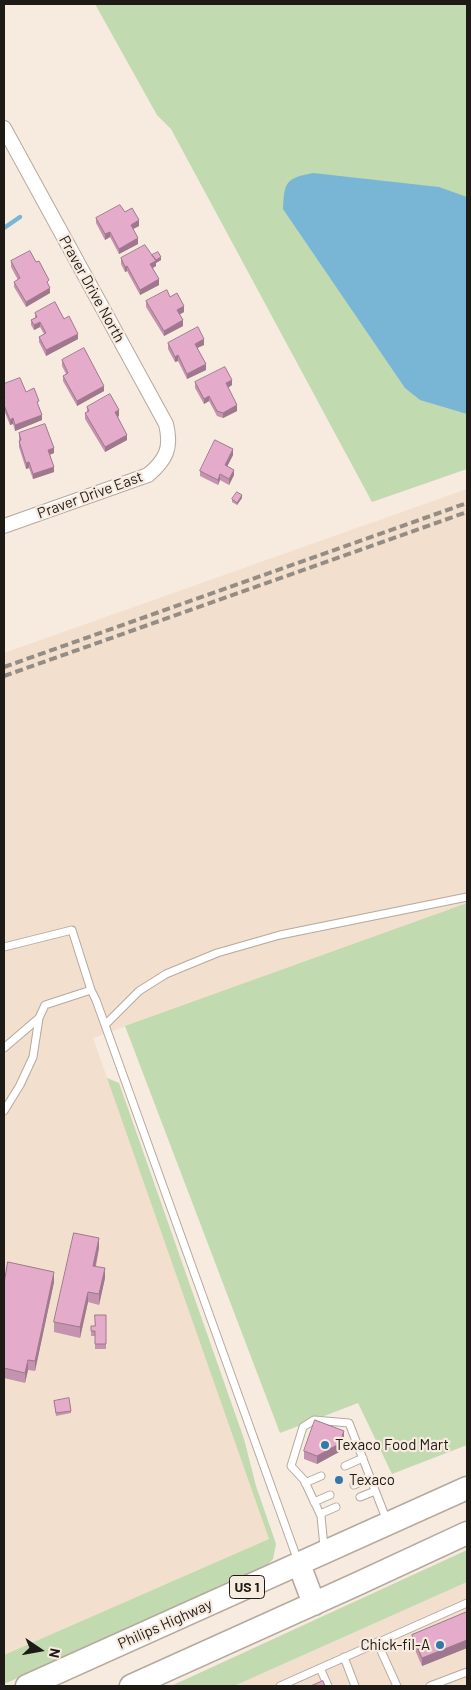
<!DOCTYPE html>
<style>
body{margin:0}
#map{position:relative;width:471px;height:1690px;overflow:hidden;background:#f7eadf;font-family:Barlow,sans-serif}
canvas{display:block}
.frame{position:absolute;inset:0;border:5px solid #1e1a16;pointer-events:none}
.north{position:absolute;left:15px;top:1625px;width:50px;height:50px;-webkit-text-stroke:4px #f7eadf;paint-order:stroke;rotate:102deg;font-size:14px;font-weight:700;line-height:20px;text-align:center;color:#1e1a16}
.north::after{content:'';display:block;margin:auto;width:18px;height:22px;background:#1e1a16;clip-path:polygon(50% 0,100% 100%,50% 72%,0 100%)}
</style>
<div id="map">
<canvas width="471" height="1690"></canvas>
<div class="frame"></div>
<div class="north">N</div>
</div>
<script>
const ctx = document.querySelector('canvas').getContext('2d');
ctx.lineJoin = 'round';
function fillPath(path, color) { ctx.fillStyle = color; ctx.fill(path, 'evenodd'); }
function stroke(path, color, width, dash) { ctx.strokeStyle = color; ctx.lineWidth = width; ctx.lineCap = dash ? 'butt' : 'round'; ctx.setLineDash(dash || []); ctx.stroke(path); }
function label(font, color, halo, rows, align = 'center') {
  ctx.font = font + ' Barlow,sans-serif'; ctx.lineWidth = 4.5; ctx.setLineDash([]); ctx.textBaseline = 'middle'; ctx.strokeStyle = halo; ctx.fillStyle = color; for (const [text, x, y, turn = 0] of rows) {
    ctx.save(); ctx.translate(x, y); ctx.rotate((+turn || 0) * Math.PI / 180); ctx.textAlign = isNaN(turn) ? turn : align; if (halo) ctx.strokeText(text, 0, 0); ctx.fillText(text, 0, 0); ctx.restore();
  }
}
const built = new Path2D(`
 M467 489V903L93 1038 269 1539 4 1655V653Z
 M467 1582V1686H234Z`);
const green = new Path2D(`
 M95 4H467V469L372 502 171 129 157 115Z
 M467 903V1445L392 1474 358 1403 280 1433 125 1026Z
 M107 1078 119 1083 244 1439 256 1486 276 1544 273 1559 264 1568 4 1684V1655L269 1539Z
 M467 1550V1582L234 1686H171Z`);
const water = new Path2D(`
 M313 173 439 187 467 197V414L420 400 405 388 283 209C284 182 286 178 313 173Z`);
const stream = new Path2D(`
 M4 228 20 217`);
const lane = new Path2D(`
 M4 947 72 930 91 990 96 1000 298 1561
 M105 1025 139 991 166 974 217 953 280 935 467 897
 M4 1048 39 1018
 M4 1111 20 1085 33 1057 39 1018 45 1005 91 990
 M345 1466 363 1458
 M305 1483 321 1476
 M354 1485 370 1478
 M360 1497 375 1491
 M314 1502 330 1495
 M320 1514 336 1507
 M324 1547 321 1516 304 1480 291 1466 303 1427 314 1420 349 1423 387 1521
 M377 1642 397 1686
 M344 1657 355 1686
 M320 1668 328 1686
 M280 1686 467 1603
 M430 1686 467 1672`);
const street = new Path2D(`
 M4 128 166 424C172 448 166 460 148 475L4 526`);
const primary = new Path2D(`
 M299 1564 314 1604
 M27 1686 467 1488
 M131 1686 355 1585 467 1533`);
const rail = new Path2D(`
 M4 667 467 503
 M4 676 467 512`);
const wall = new Path2D(`
 M125 212 139 226 133 229 138 244 119 254 110 237 105 240 96 223V218Z
 M152 255 161 260 156 263V266L153 268 159 285 140 295 127 271 125 272 121 264V258Z
 M11 261 49 286 50 293 26 307 14 287V282L18 280 11 267Z
 M170 297 184 312 180 314 183 326 164 336 146 307V301Z
 M35 313 64 319 78 339 46 356 39 342V337L44 334 40 327 34 330 31 325V320L35 318Z
 M168 343 204 345 197 348 206 370 187 379 178 361 175 362 168 349Z
 M62 360 104 391 77 406 63 381V376L66 374 62 366Z
 M195 382 232 385 228 388 237 411 223 418 217 416 209 401 204 404 195 388Z
 M4 384 26 392 39 407 42 420 15 431 13 424 10 425 4 410Z
 M87 407 119 416 118 417 127 440 105 452 85 419V413L87 412Z
 M19 433 54 453 50 455 54 472 33 479 29 468 26 469 19 447Z
 M233 455 227 466 234 475 229 485 220 480 218 485 200 476V471Z
 M242 498 237 505 232 502V499Z
 M99 1248 96 1266 105 1278 99 1305 88 1302 80 1338 54 1332V1322Z
 M54 1282 35 1371 28 1370 25 1383 4 1378V1284Z
 M106 1315V1349H95V1336H91V1326H95Z
 M54 1401 71 1411V1413L56 1416Z
 M344 1439 339 1452 317 1464 304 1459V1451Z
 M467 1612V1648L422 1666 412 1643V1635Z`);
const shadedWall = new Path2D(`
 M139 220V226L131 230V225Z
 M110 232V237L105 240V234Z
 M138 238V244L119 254V249Z
 M161 257V260L156 263V266L150 269V264Z
 M127 266V271L125 272V267Z
 M159 279V285L140 295V290Z
 M50 288V293L26 307V302Z
 M184 306V312L177 316V310Z
 M183 320V326L164 336V331Z
 M40 322V327L34 330V325Z
 M78 334V339L46 356V350Z
 M204 339V345L195 349V344Z
 M178 355V361L175 362V357Z
 M206 364V370L187 379V374Z
 M232 380V385L226 389V383Z
 M104 386V391L77 406V401Z
 M209 396V401L204 404V399Z
 M237 405V411L223 418V413Z
 M119 410V416L115 418V412Z
 M42 415V420L15 431V425Z
 M13 418V424L10 425V420Z
 M127 435V440L105 452V447Z
 M54 448V453L48 455V450Z
 M233 449V455L225 471V465Z
 M29 462V468L26 469V463Z
 M54 467V472L33 479V474Z
 M234 470V475L229 485V479Z
 M220 474V480L218 485V480Z
 M242 495V498L237 505V503Z
 M99 1238V1248L93 1276V1266Z
 M105 1268V1278L99 1305V1294Z
 M54 1272V1282L35 1371V1361Z
 M88 1292V1302L80 1338V1327Z
 M28 1360V1370L25 1383V1373Z
 M344 1431V1439L339 1452 317 1464V1456Z
 M467 1640V1648L422 1666V1658Z`);
const building = new Path2D(`
 M120 205 125 212 132 208 139 220 131 225 138 238 119 249 110 232 105 234 96 218Z
 M145 245 156 261 150 264 159 279 140 290 127 266 125 267 121 258Z
 M30 251 36 262 39 261 49 280 47 282 50 288 26 302 14 282 20 278 11 261Z
 M158 252 161 257 156 260 152 255Z
 M167 290 170 297 177 293 184 306 177 310 183 320 164 331 146 301Z
 M55 302 64 319 69 316 78 334 46 350 39 337 46 333 40 322 34 325 31 320 37 317 35 313Z
 M198 327 204 339 195 344 206 364 187 374 178 355 175 357 168 343Z
 M84 348 104 386 77 401 63 376 68 373 62 360Z
 M225 367 232 380 226 383 237 405 223 413 217 411 209 396 204 399 195 382Z
 M20 378 26 392 34 388 39 401 37 402 42 415 15 425 13 418 10 420 4 405V398H5L4 395V384Z
 M110 394 119 410 115 412 127 435 105 447 85 413 89 411 87 407Z
 M45 424 54 448 48 450 54 467 33 474 29 462 26 463 19 441 21 440 19 433Z
 M215 440 233 449 225 465 234 470 229 479 220 474 218 480 200 471Z
 M237 492 242 495 237 503 232 499Z
 M74 1233 99 1238 93 1266 105 1268 99 1294 88 1292 80 1327 54 1322Z
 M8 1262 54 1272 35 1361 28 1360 25 1373 4 1368V1284Z
 M95 1315H106V1344H95V1331H91V1326H95Z
 M69 1398 71 1411 56 1413 54 1401Z
 M315 1420 344 1431 339 1444 317 1456 304 1451Z
 M467 1612V1640L422 1658 412 1635Z
 M323 1681 325 1686H311Z`);
const markers = [
 [325,1445,5,"#3278ad"],
 [339,1480,5,"#3278ad"],
 [440,1645,5,"#3278ad"]
];
const shields = [
 [247,1587,35]
];
const shieldNames = [
 ["US 1",247,1587]
];
const streetNames = [
 ["Praver Drive North",92,289,61],
 ["Praver Drive East",90,495,-20],
 ["Philips Highway",165,1624,-24]
];
const poiNames = [
 ["Texaco Food Mart",335,1445],
 ["Texaco",349,1480],
 ["Chick-fil-A",430,1645,"right"]
];
fillPath(built, '#f2dfce');
fillPath(green, '#c1daaf');
fillPath(water, '#79b6d6');
stroke(stream, '#79b6d6', 4.5);
stroke(lane, '#b5a99e', 9);
stroke(street, '#b5a99e', 16);
stroke(primary, '#b5a99e', 25);
stroke(lane, '#fff', 7);
stroke(street, '#fff', 14);
stroke(primary, '#fff', 22);
stroke(rail, '#958c84', 4, [8, 4]);
fillPath(wall, '#c493ae');
fillPath(shadedWall, '#a0788d');
fillPath(building, '#e4abca');
stroke(building, '#a0788d', 1);
for (const [x, y, r, color] of markers) { const dot = new Path2D(); dot.arc(x, y, r, 0, 2 * Math.PI); ctx.fillStyle = color; ctx.fill(dot); stroke(dot, '#f7eadf', 2); }
for (const [x, y, w] of shields) { const box = new Path2D(); box.roundRect(x - w / 2, y - 11.5, w, 23, 4); ctx.fillStyle = '#f7eadf'; ctx.fill(box); stroke(box, '#1e1a16', 1); }
label('bold 14px', '#1e1a16', null, shieldNames);
label('15px', '#1e1a16', '#f7eadf', streetNames);
label('15px', '#1e1a16', '#f7eadf', poiNames, 'left');
</script>
